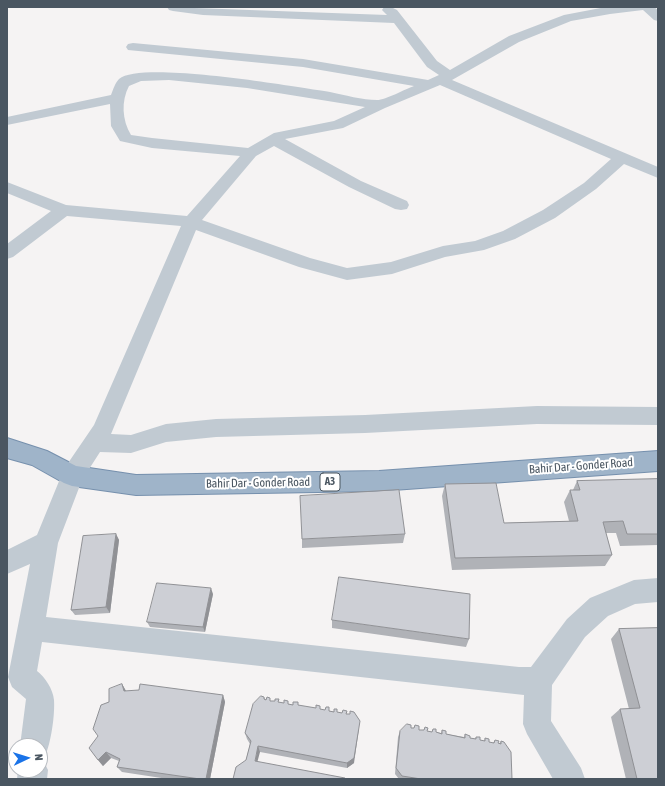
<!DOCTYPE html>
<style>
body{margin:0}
#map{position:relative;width:665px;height:786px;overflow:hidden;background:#f5f3f3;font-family:"Asap Condensed",sans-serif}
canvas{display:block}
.frame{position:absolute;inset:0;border:8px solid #4a5661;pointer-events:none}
.north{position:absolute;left:8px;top:738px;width:40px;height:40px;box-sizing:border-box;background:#fff;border:1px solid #b7bbc0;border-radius:50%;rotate:86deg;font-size:11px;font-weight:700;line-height:16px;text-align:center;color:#4a5661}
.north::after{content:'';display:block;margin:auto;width:14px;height:18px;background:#1a73e8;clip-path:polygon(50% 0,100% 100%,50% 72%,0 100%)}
</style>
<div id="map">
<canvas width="665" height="786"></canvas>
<div class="frame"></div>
<div class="north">N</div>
</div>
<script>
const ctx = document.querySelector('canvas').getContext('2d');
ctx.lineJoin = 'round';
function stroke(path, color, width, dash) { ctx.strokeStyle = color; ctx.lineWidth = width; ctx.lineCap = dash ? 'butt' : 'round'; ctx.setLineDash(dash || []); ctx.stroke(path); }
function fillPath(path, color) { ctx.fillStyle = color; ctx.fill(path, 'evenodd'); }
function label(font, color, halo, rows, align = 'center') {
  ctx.font = font + ' "Asap Condensed",sans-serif'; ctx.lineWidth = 4; ctx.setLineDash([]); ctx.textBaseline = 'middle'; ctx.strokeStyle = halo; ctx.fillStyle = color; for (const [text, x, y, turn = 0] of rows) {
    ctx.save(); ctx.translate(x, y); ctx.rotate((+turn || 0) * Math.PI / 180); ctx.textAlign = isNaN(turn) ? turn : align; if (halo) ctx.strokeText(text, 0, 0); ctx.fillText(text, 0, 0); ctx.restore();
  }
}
const minor = new Path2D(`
 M167 7 387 15 382 10 384 7H391L397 10 437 61 450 70 509 36 564 15 606 7H654L658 10V21L654 20 643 10 610 14 571 21 519 42 452 80 658 167V178L624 164 596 189 555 218 515 239 484 250 445 257 392 274 347 280 299 267 196 230 111 434 131 435 166 424 216 419 365 415 537 406 658 407V425L537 424 365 433 216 437 166 442 131 453 100 452 82 480 58 543 46 617 519 667H531L567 619 590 598 634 580 658 578V602L635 604 608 616 585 637 552 685 551 721 581 768 585 779H553L527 734 523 724 524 695 42 642 37 671C45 677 53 689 54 700 55 715 51 743 45 756L40 758 43 760 48 770 47 779H17L18 770H40V746H20L26 699 12 687 8 677 30 564 7 574V550L37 535 64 469 94 425 181 226 67 216 13 257 7 259V244L51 211 7 193V182L66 205 187 216 240 156 152 148 120 141 111 126 110 104 7 125V117L111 95C113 90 115 83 119 79 142 60 295 87 330 92 344 95 363 100 377 100 386 100 405 89 414 86L303 67 128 50 126 47 128 44 133 43 303 59 428 80 439 75 427 67 394 23 203 15 173 11 169 10ZM169 80 247 88 365 107 334 121 274 133 248 148 152 138 131 135C122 120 121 101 129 86L141 81ZM440 85 611 159 584 183 543 210 503 231 475 241 443 246 391 262 347 268 310 258 202 220 256 156 274 146 349 187 395 209 401 210 407 209 409 205 407 201 361 181 285 139 343 128 385 108Z`);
const trunk = new Path2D(`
 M7 438 47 451 76 466 136 475 379 471 658 451V471L379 491 136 495 72 486 64 483 32 465 7 458Z`);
const wall = new Path2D(`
 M658 479V545L620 546 616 533H606L612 555 605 566 452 570 442 496 445 484 504 523 569 521 564 502 570 490H573L577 481Z
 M116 534 119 540 110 613 75 615 71 610Z
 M405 534 403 543 302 548V539Z
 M213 594 205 632 150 627 147 622Z
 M332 620 469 639 466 647 332 628Z
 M658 628V779H626L611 717 620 709H629L611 639 619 629Z
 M122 684 126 691 223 695 225 702 210 779H168L122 772 117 767 119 761 111 758 103 766 98 760 109 702Z
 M264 697 265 699 271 701 342 713 347 714 354 763 347 768 260 752 246 760 250 744 247 739 245 733Z
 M415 725 419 730H424L425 727 427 731 432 732 433 729 436 732 441 733 442 730 446 734 464 737 465 734 470 738 475 739 476 737 480 740 484 741 485 738 489 742 493 743 495 740 499 744 501 741 512 779H399L395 774 398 737 400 731 411 728H414Z`);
const shadedWall = new Path2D(`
 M116 534 119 540 110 613 106 607Z
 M211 588 213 594 205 632 203 627Z
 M122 684 126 691H124Z
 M223 695 225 702 210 779H206Z
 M359 728 354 763 347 768V763Z
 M258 746 260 752 256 767 255 761Z
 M106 752 111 758 103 766 98 760Z`);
const building = new Path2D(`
 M658 479V534H627L623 521 603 522 612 555 455 558 445 484 496 483 504 523 578 521 570 490H580L577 481Z
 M399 490 405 534 302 539 300 496Z
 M116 534 106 607 71 610 83 536Z
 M339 577 470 594 469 639 332 620Z
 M157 583 211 588 203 627 147 622Z
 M658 628V779H637L620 709 640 708 619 629Z
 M122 684 124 691 139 690 140 684 223 695 206 779H200L117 767 120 759 106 752 98 760 89 748 98 736 93 729 101 705 109 702V689Z
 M261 696 264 697V699L266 700 267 697 270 698V701H275V699H279L278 702 284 703V700L288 701V704L293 705V702H298V705L316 708V705L320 706V709L325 710 326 707H329V711L334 712V709H337V712L342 713 343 710 347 711 346 714H350V711L354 712 360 721 354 758 347 763 258 746 255 761 345 778 346 779H233L236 767 246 760 251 741 245 733 253 704Z
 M407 724 411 725V728H414L415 725 419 726V730H424L425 727 428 728 427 731 432 732 433 729H436V732L442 734V730L446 731V734L465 738V734L470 736V738L476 739V737H480V740L485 741V738L489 739V742L494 743 495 740 499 741 498 743 501 744V741L504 742 511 752 512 779H421L402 776 396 768 400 731Z`);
const shields = [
 [330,482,20]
];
const shieldNames = [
 ["A3",330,482]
];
const streetNames = [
 ["Bahir Dar - Gonder Road",581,466,-4],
 ["Bahir Dar - Gonder Road",258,483,-1]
];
stroke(trunk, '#7690ad', 2);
fillPath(minor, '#c1cad2');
fillPath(trunk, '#9fb4c9');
fillPath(wall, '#b0b2b7');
fillPath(shadedWall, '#909195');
fillPath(building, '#cdcfd5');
stroke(building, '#909195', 1);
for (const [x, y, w] of shields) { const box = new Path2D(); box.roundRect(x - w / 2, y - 9, w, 18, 3); ctx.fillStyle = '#fff'; ctx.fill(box); stroke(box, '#4a5661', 1); }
label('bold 11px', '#4a5661', null, shieldNames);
label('12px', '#4a5661', '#fff', streetNames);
</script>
